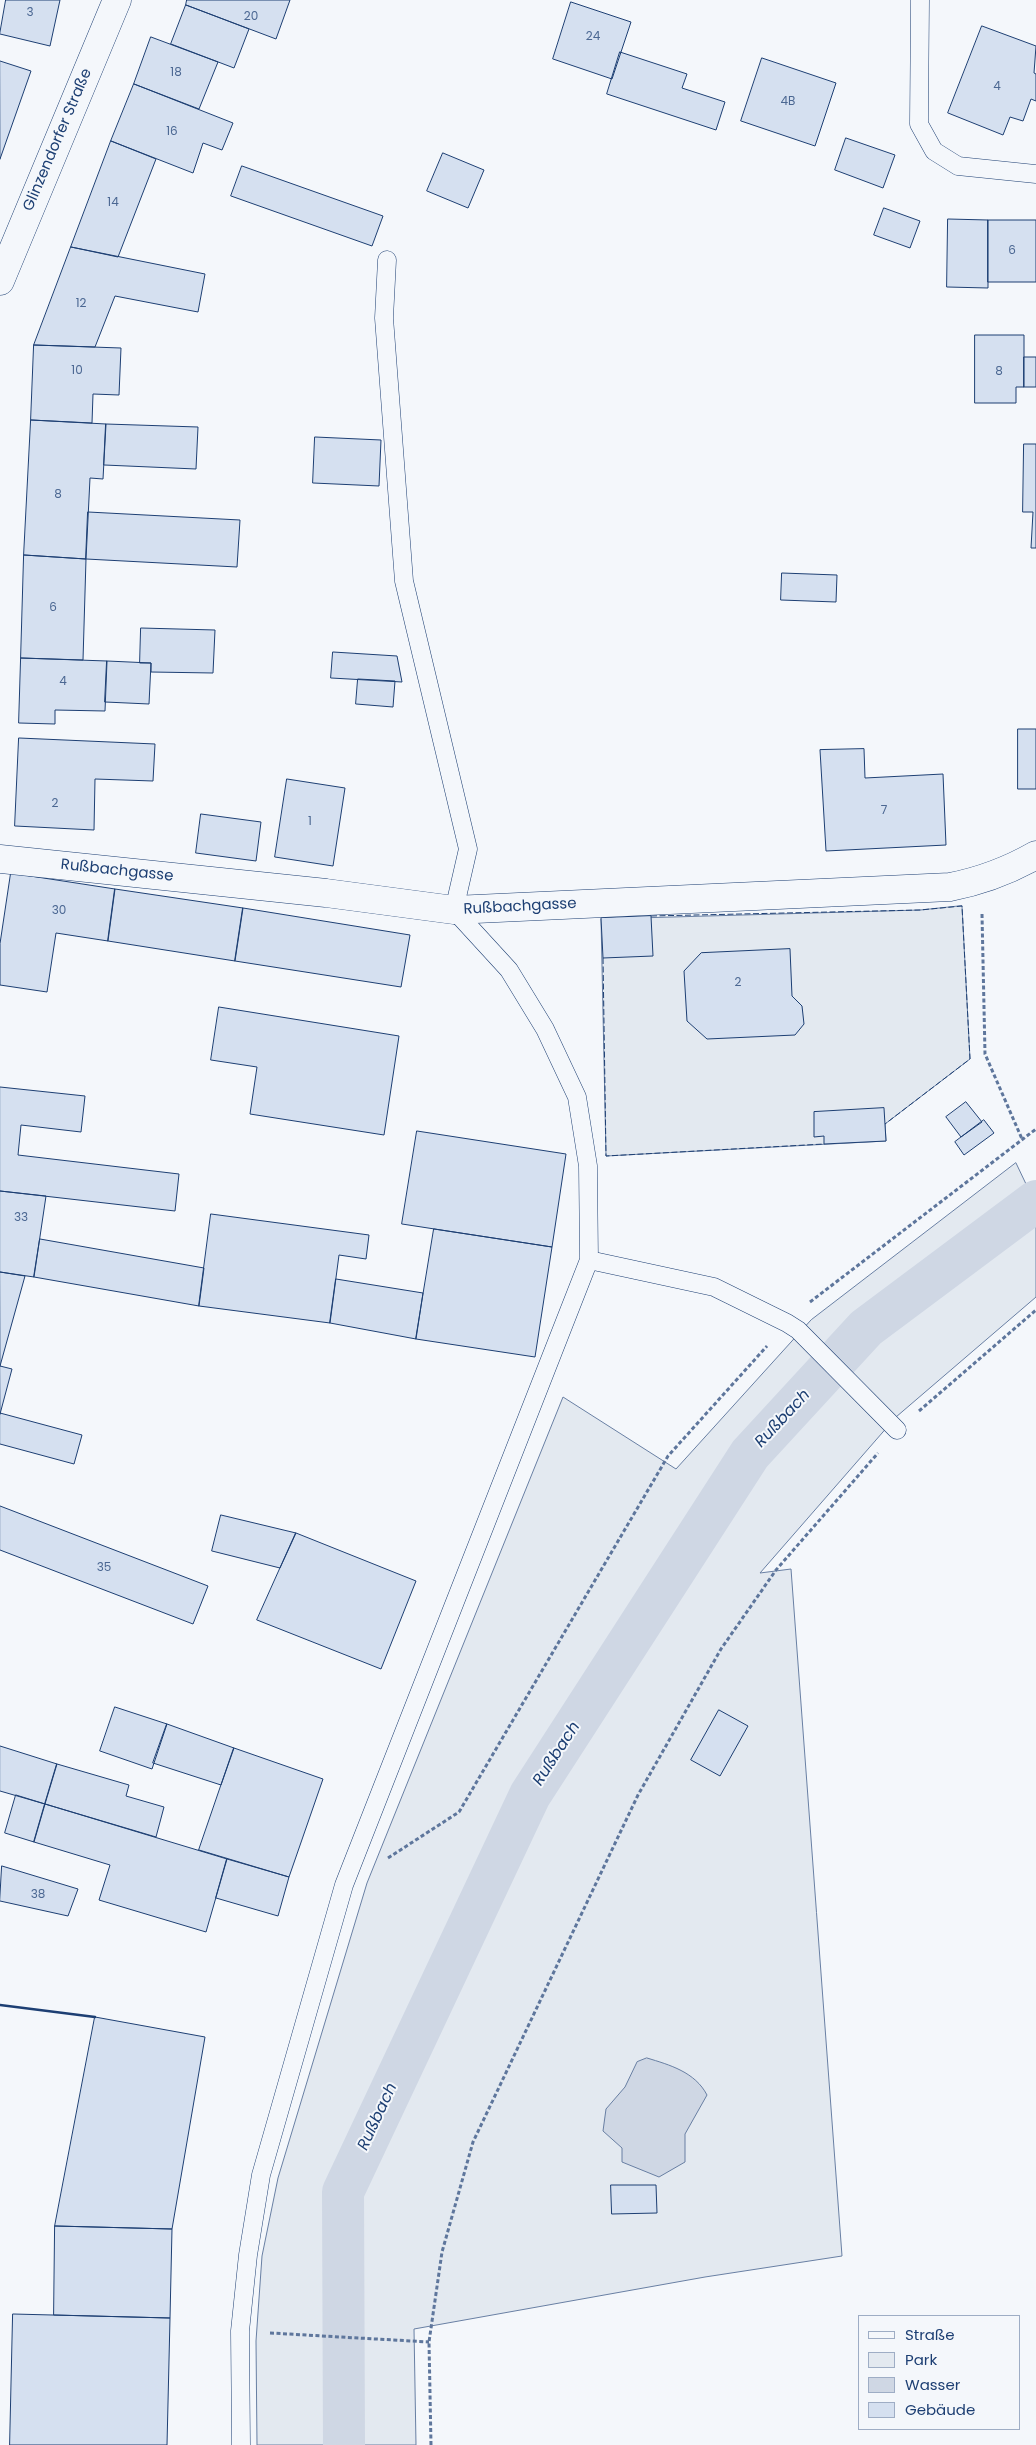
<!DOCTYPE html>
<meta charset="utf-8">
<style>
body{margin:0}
#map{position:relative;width:1036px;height:2445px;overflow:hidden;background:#f4f7fb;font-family:Poppins,sans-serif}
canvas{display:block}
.legend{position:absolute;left:858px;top:2315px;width:162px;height:115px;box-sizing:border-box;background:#f4f7fb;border:1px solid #9eadc5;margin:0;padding:6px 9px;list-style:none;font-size:15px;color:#1d3f73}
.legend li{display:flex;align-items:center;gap:10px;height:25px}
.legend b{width:25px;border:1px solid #9eadc5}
</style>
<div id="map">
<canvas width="1036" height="2445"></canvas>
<ul class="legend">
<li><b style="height:6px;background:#f4f7fb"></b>Straße</li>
<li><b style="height:14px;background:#e3e9f0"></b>Park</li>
<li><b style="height:14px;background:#cfd7e4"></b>Wasser</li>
<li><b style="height:14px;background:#d5e0f0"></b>Gebäude</li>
</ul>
</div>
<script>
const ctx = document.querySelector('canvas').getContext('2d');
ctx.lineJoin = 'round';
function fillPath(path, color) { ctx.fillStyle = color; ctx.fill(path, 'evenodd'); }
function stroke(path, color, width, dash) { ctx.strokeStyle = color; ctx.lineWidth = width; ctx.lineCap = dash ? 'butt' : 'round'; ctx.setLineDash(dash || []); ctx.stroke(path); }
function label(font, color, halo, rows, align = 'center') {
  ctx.font = font + ' Poppins,sans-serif'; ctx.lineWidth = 4; ctx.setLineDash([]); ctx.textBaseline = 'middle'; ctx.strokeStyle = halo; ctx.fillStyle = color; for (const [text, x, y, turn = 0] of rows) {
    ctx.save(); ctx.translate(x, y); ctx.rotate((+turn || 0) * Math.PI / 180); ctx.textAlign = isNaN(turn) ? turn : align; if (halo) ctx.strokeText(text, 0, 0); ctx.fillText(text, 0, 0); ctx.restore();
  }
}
const green = new Path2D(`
 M962 906 970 1059 885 1124 886 1141 606 1156 601 919 920 910Z
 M1016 1163 1036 1205V1297L896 1417 760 1573 791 1569 842 2256 705 2277 414 2329 416 2445H257L256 2341 262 2256 278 2178 367 1883 563 1397 676 1469 811 1320Z`);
const water = new Path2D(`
 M647 2058C670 2065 695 2072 707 2095L685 2134V2162L659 2177 622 2162V2148L603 2131 606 2109 625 2087 637 2062Z`);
const canal = new Path2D(`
 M344 2445 343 2192 530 1795 750 1454 866 1328 1036 1201`);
const building = new Path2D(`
 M6 0H60L50 46 0 34Z
 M187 0H290L276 39 186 5Z
 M571 2 631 22 612 79 553 59Z
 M186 5 249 29 234 68 171 44Z
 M982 26 1036 46 1034 73 1036 74V101L1031 99 1023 121 1010 117 1003 135 948 113Z
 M151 37 218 62 199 109 134 84Z
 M620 52 687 74 682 88 725 102 716 130 607 94Z
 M762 58 836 83 815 146 741 121Z
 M0 61 31 71 0 159Z
 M134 84 233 123 222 150 203 143 193 173 111 141Z
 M846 138 895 155 883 188 835 170Z
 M111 141 156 159 118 257 71 247Z
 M443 153 484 170 468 208 427 191Z
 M242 166 383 216 372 246 231 196Z
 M884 208 920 221 910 248 874 235Z
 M948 219 988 220V288L947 287Z
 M988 220H1036V282H988Z
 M71 247 205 274 198 312 115 296 95 347 34 345Z
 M975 335H1024V387H1016V403H975Z
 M34 345 121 348 119 395 93 394 92 423 31 420Z
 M1024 357H1036V387H1024Z
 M31 420 106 424 103 479 90 478 86 559 24 555Z
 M106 424 198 427 196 469 104 465Z
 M315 437 381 440 379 486 313 483Z
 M1024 444H1036V548H1031L1033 512H1023Z
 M88 512 240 520 237 567 86 559Z
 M24 555 86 559 83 660 21 658Z
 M782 573 837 575 836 602 781 600Z
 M141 628 215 630 213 673 151 672V663H140Z
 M333 652 397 656 402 682 331 678Z
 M21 658 107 661 105 711 55 710V724L19 723Z
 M107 661 151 663 149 704 105 702Z
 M358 679 395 681 393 707 356 704Z
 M1018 729H1036V789H1018Z
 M19 738 155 744 153 781 95 779 94 830 15 826Z
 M864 749 865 778 943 774 946 845 826 851 820 750Z
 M287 779 345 788 333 866 275 857Z
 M201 814 261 822 256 861 196 853Z
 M11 873 115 889 108 941 56 933 47 992 0 985V944Z
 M115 889 243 908 235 961 108 941Z
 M243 908 410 935 401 987 235 961Z
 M651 916 653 956 603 958 601 918Z
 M790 949 792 996 802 1006 804 1024 795 1035 707 1039 687 1021 684 971 701 953Z
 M219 1007 399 1036 384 1135 250 1114 257 1067 211 1060Z
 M0 1087 85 1096 81 1132 21 1125 18 1155 179 1174 175 1211 0 1191Z
 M966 1102 982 1122 961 1137 946 1117Z
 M884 1108 886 1141 824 1144V1136L814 1137V1112Z
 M984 1120 994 1133 964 1155 955 1142Z
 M417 1131 566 1154 552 1247 402 1224Z
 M0 1191 46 1196 34 1277 0 1272Z
 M211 1214 369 1235 366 1259 339 1255 330 1323 199 1306Z
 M434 1229 552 1247 535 1357 416 1339Z
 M40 1239 204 1268 199 1306 34 1277Z
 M0 1272 25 1276 0 1366Z
 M336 1279 423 1293 416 1339 330 1323Z
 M0 1366 12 1369 0 1414Z
 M0 1413 82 1435 74 1464 0 1444Z
 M0 1506 208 1586 193 1624 0 1550Z
 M221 1515 296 1533 280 1568 212 1551Z
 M296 1533 416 1581 381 1669 257 1620Z
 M115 1707 167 1724 152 1769 100 1751Z
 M719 1710 748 1726 720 1776 691 1760Z
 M167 1724 234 1748 221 1785 153 1763Z
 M0 1746 57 1764 45 1804 0 1791Z
 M234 1748 323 1779 289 1877 199 1850Z
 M57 1764 129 1785 126 1796 164 1807 156 1837 45 1804Z
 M16 1795 45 1804 34 1842 5 1833Z
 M45 1804 227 1859 206 1932 99 1900 110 1865 34 1842Z
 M227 1859 289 1877 278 1916 216 1898Z
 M2 1866 78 1889 68 1916 0 1901Z
 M95 2017 205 2037 172 2229 55 2226Z
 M611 2185H656L657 2213 612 2214Z
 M55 2226 172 2229 170 2318 54 2315Z
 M13 2314 170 2318 167 2445H10Z`);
const path = new Path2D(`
 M982 914 985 1054 1022 1139
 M810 1302 1036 1129
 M919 1411 1036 1310
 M388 1858 459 1812 668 1456 767 1346
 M270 2333 429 2342
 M431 2445 429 2342 442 2252 473 2142 638 1795 721 1649 776 1570 878 1453`);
const service = new Path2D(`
 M920 0 919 124 934 151 958 166 1036 174
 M589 1260 714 1287 787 1323 798 1330 897 1430
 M241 2445 240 2331 248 2255 261 2175 344 1885 589 1260 588 1166 577 1097 545 1029 509 970 454 910 468 849 404 581 384 318 387 260`);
const minor = new Path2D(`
 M0 859 326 893 454 910 950 887C981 881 1008 871 1036 855`);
const secondary = new Path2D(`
 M0 281 117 0`);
const fence = new Path2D(`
 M651 916 920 910 962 906 970 1059 885 1124
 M603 958 606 1156 824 1144`);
const wall = new Path2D(`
 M0 2005 95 2017`);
const numberNames = [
 ["3",30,13],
 ["20",251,17],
 ["24",593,37],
 ["18",176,73],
 ["4",997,87],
 ["4B",788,102],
 ["16",172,132],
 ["14",113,203],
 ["6",1012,251],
 ["12",81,304],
 ["10",77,371],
 ["8",999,372],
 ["8",58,495],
 ["6",53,608],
 ["4",63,682],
 ["2",55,804],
 ["7",884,811],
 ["1",310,822],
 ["30",59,911],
 ["2",738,983],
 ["33",21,1218],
 ["35",104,1568],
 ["38",38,1895]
];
const streetNames = [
 ["Glinzendorfer Straße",58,140,-67],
 ["Rußbachgasse",117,871,6],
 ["Rußbachgasse",520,907,-3]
];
const waterNames = [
 ["Rußbach",783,1419,-47],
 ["Rußbach",557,1754,-57],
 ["Rußbach",378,2117,-65]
];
fillPath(green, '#e3e9f0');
stroke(green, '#687fa3', 1);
fillPath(water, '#cfd7e4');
stroke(water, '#687fa3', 1);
stroke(canal, '#cfd7e4', 42);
fillPath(building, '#d5e0f0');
stroke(building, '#1d3f73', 1);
stroke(service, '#1d3f73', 19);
stroke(minor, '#1d3f73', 29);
stroke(secondary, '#1d3f73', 29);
stroke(path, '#5e769c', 3, [4, 2.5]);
stroke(service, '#f4f7fb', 18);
stroke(minor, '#f4f7fb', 28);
stroke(secondary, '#f4f7fb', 28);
stroke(fence, '#1d3f73', 1, [6, 2.5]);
stroke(wall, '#1d3f73', 2.5);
label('12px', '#4b6792', null, numberNames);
label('15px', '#1d3f73', '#f4f7fb', streetNames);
label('italic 16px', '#1d3f73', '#f4f7fb', waterNames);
</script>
